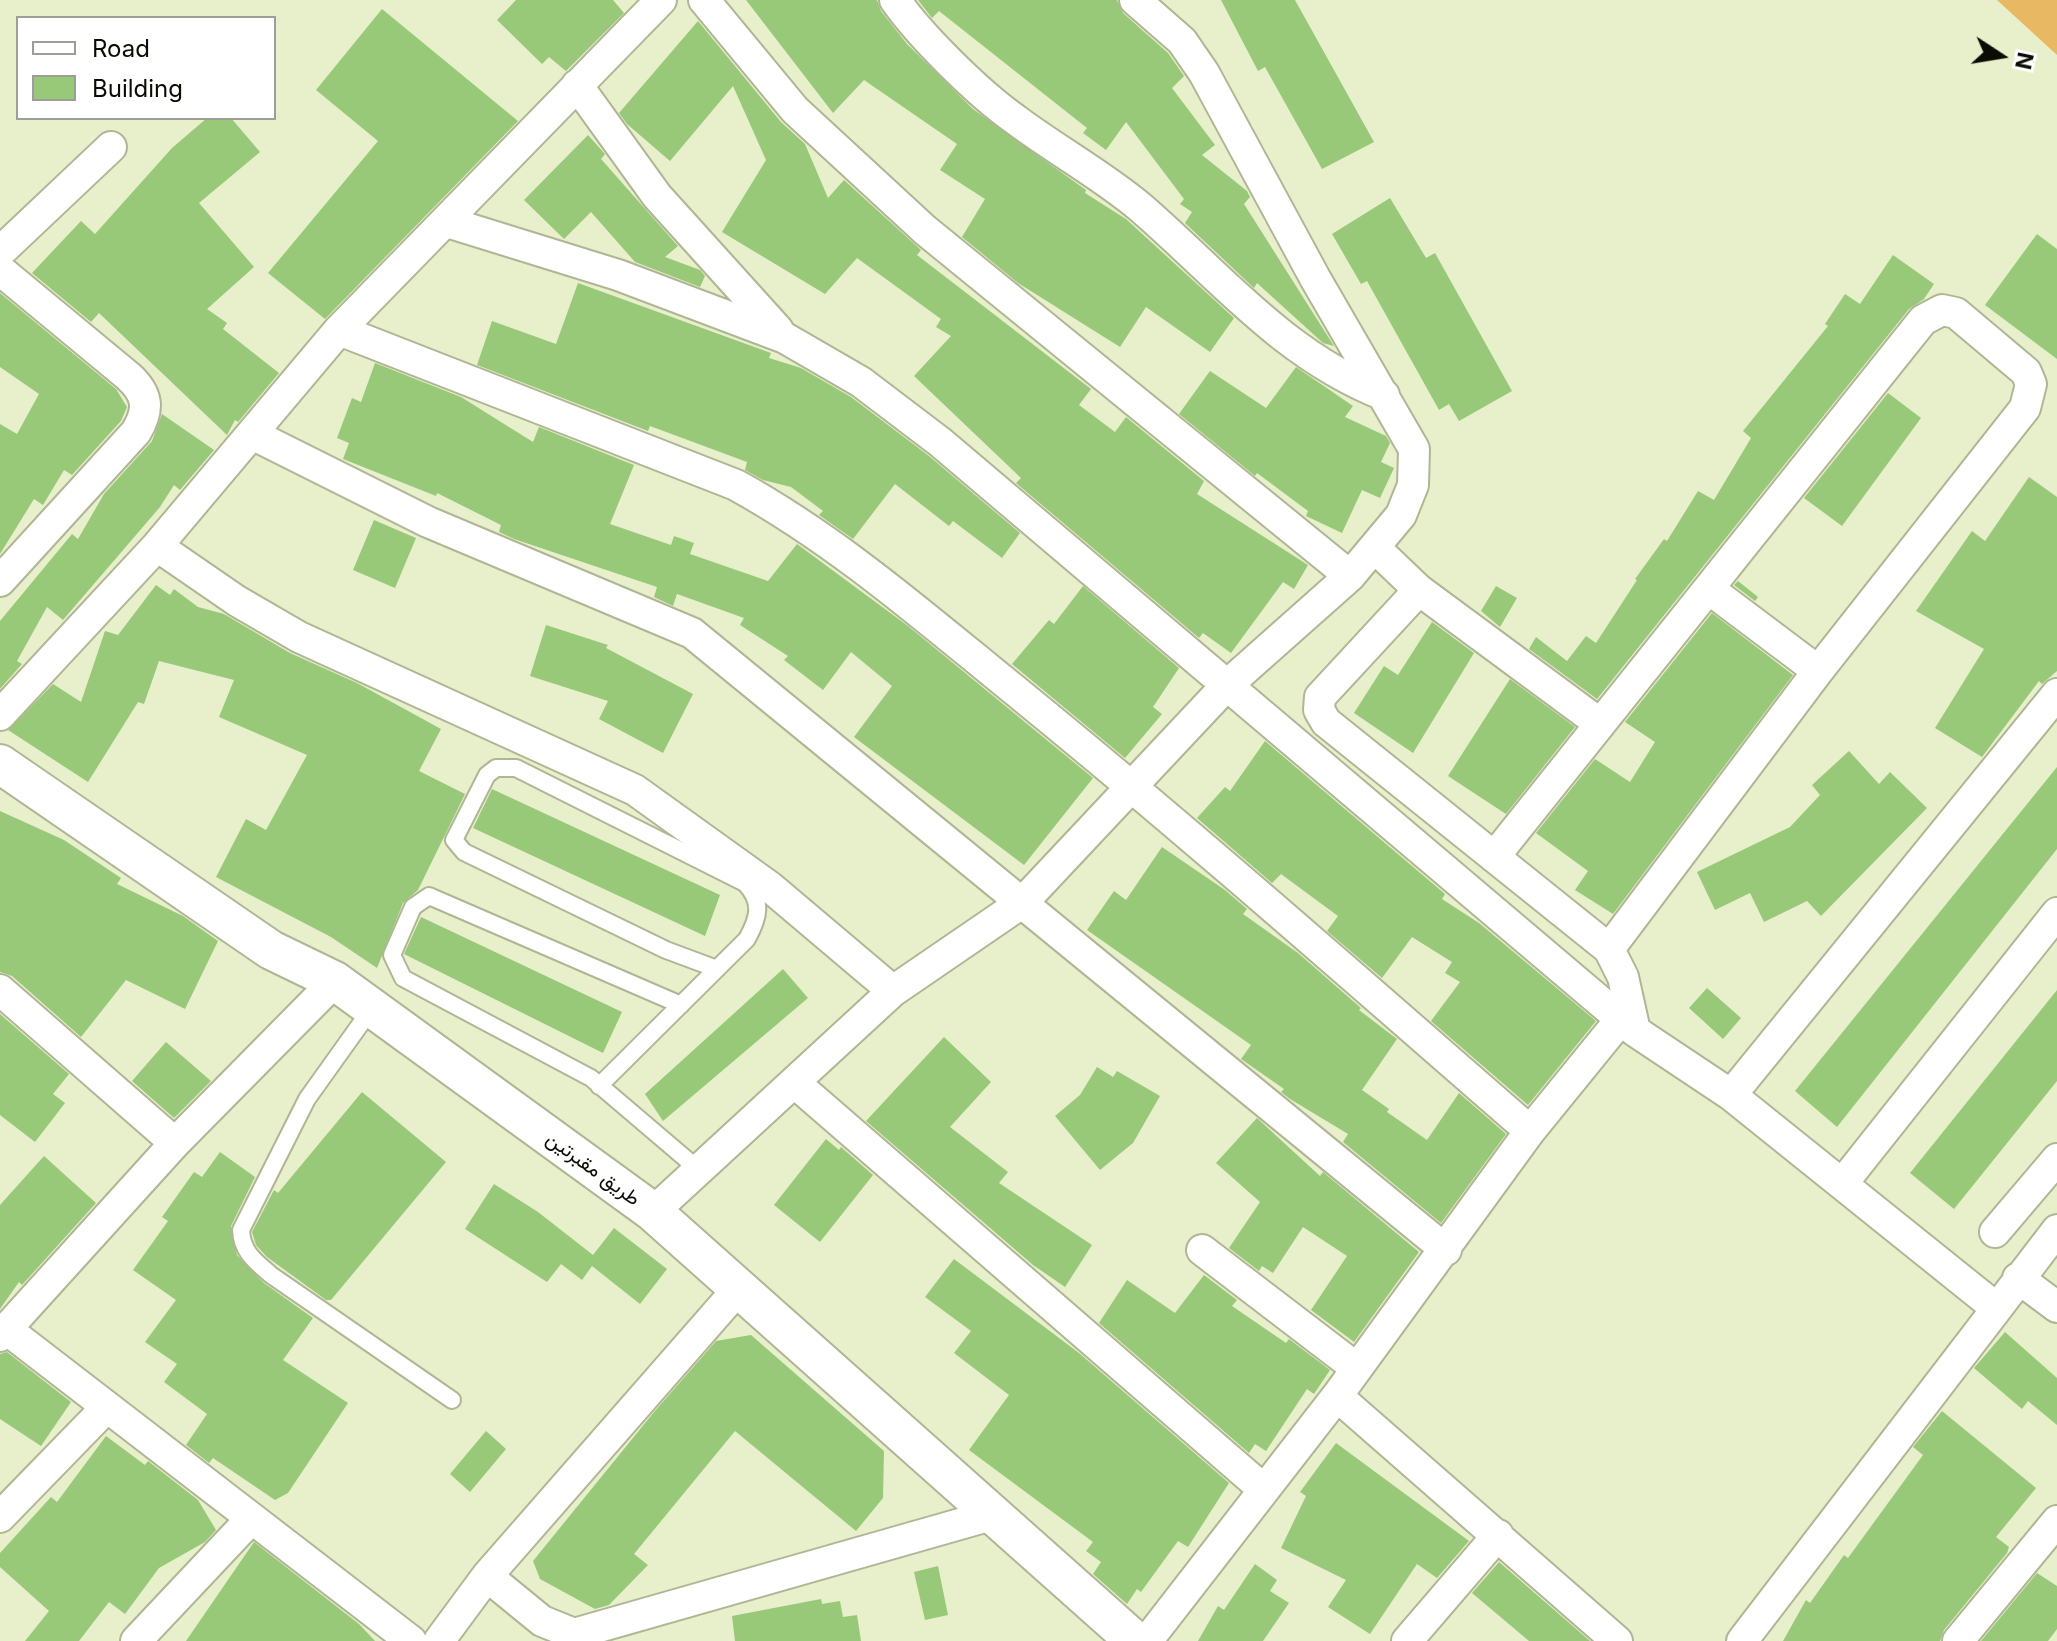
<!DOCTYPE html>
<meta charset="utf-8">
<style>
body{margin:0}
#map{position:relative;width:2057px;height:1641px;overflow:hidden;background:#e8efcb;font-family:Inter,sans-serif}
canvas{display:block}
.legend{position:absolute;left:16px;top:16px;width:260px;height:104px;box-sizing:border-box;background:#fff;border:2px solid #9d9e9a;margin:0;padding:10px 14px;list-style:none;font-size:24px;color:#0b0c03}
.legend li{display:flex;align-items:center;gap:16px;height:40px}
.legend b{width:40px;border:2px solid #9d9e9a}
.north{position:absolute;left:1961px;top:16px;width:80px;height:80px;-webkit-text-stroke:6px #fff;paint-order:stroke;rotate:102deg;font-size:22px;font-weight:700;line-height:32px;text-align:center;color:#0b0c03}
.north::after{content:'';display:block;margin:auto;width:28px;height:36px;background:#0b0c03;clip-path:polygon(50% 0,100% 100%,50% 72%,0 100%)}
</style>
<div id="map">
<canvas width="2057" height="1641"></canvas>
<ul class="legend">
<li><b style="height:10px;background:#fff"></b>Road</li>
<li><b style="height:22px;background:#97c978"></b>Building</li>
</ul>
<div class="north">N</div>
</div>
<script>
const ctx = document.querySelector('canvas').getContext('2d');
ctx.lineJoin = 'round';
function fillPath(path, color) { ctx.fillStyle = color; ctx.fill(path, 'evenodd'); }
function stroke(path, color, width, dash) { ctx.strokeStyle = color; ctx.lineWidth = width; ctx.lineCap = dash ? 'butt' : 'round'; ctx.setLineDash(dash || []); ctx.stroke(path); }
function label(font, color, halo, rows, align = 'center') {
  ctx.font = font + ' Inter,Vazirmatn,sans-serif'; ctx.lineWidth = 8; ctx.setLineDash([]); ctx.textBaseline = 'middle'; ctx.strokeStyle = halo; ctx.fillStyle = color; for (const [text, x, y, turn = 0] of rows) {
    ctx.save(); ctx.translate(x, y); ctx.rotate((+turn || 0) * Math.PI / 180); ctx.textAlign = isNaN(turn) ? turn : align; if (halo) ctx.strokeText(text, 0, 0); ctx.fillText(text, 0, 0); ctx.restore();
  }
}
const green = new Path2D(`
 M1997 0H2057V55Z`);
const building = new Path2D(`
 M516 0H613L624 13 566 71 549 57 542 64 497 20Z
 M746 0H877L881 11 907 44 973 109 1086 190 1085 193 1126 219 1234 318 1210 352 1146 307 1120 347 1018 283 962 237 985 199 940 170 957 144 864 80 833 113Z
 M918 0H1117L1123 13 1168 53 1184 76 1172 88 1215 145 1202 155 1247 191 1250 197 1244 204 1334 346 1323 343 1257 283 1254 288 1185 223 1192 212 1180 204 1184 199 1126 122 1106 150 1083 133 1087 128 939 11 932 18Z
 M1221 0H1295L1374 142 1322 169 1265 67 1258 71Z
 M382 9 518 121 325 319 268 273 378 141 316 90Z
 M698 21 781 122 805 144 828 198 844 180 921 250 917 255 1091 389 1079 405 1115 432 1126 417 1204 481 1197 494 1308 565 1294 589 1283 582 1231 653 1203 633 1199 638 1016 483 1021 478 914 376 951 336 936 327 941 319 857 258 825 294 722 232 766 160 733 86 670 161 627 124 619 113Z
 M207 118H231L260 152 199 203 254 267 207 309 227 323 223 329 279 373 238 422 235 420 227 435 99 313 91 322 32 273 81 221 95 234 172 148Z
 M588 135 605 154 601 159 678 246 665 257 700 270 705 276 700 287 635 262 591 212 564 239 524 200Z
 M1390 198 1426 258 1435 253 1512 391 1459 421 1449 404 1439 410 1367 281 1361 284 1332 234Z
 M2037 234 2057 249V359L1985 305Z
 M1893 255 1934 284 1924 299 1909 309 1597 699 1529 649 1536 637 1567 661 1586 636 1596 643 1637 580 1635 579 1664 539 1667 541 1698 491 1714 500 1751 438 1743 431 1828 326 1825 324 1845 294 1860 304Z
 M578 283 771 353 769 358 801 368 851 397 929 456 1020 533 1002 558 953 521 949 526 895 484 853 539 819 515 823 511 791 487 763 480 745 470 747 462 650 426 648 431 477 365 492 321 556 344Z
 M0 293 116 389 127 407 121 421 72 475 64 470 43 505 34 499 0 554V424L17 434 39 394 0 367Z
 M375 363 461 397 533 442 539 427 634 465 610 524 671 545 674 536 694 543 690 554 768 581 797 544 908 626 1093 778 1024 865 854 737 892 686 851 652 823 690 784 660 788 656 740 625 744 618 677 594 673 606 654 597 657 587 514 539 499 532 501 525 437 493 436 496 343 459 349 443 337 438 352 398 361 402Z
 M1296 367 1353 406 1345 417 1386 436 1390 443 1381 462 1394 468 1380 498 1362 490 1342 533 1306 516 1308 511 1257 473 1255 476 1179 414 1210 371 1266 408Z
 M1888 393 1921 418 1842 526 1804 498Z
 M162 414 214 450 180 490 174 485 160 507 63 620 47 607 17 661 22 664 0 689V621L72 534 78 539 104 494 152 441Z
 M2029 477 2057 497V671L2042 684 2039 681 1982 757 1935 728 1984 649 1916 611 1972 531 1985 541Z
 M374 520 416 538 395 588 353 570Z
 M1738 581 1758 597 1755 601 1734 585Z
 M156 585 170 595 174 589 198 607 224 614 290 653 357 683 441 729 419 771 465 794 418 890 403 903 377 968 331 937 216 877 246 819 266 830 307 755 219 717 234 680 159 661 144 704 138 702 88 782 8 730 53 684 81 702 105 631 118 635Z
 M1083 586 1179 668 1153 707 1162 714 1125 758 1012 664 1049 620 1054 624Z
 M1496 586 1517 598 1500 627 1481 611Z
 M1712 613 1793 675 1613 914 1575 890 1588 871 1536 833 1595 759 1630 782 1655 742 1625 722Z
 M1432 622 1474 653 1413 753 1354 713 1384 666 1398 675Z
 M546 625 608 645 606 648 693 694 663 753 599 719 608 701 530 676Z
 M1510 679 1575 727 1506 814 1448 776Z
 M1265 741 1445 894 1442 899 1479 923 1596 1021 1528 1105 1431 1021 1460 982 1445 973 1452 962 1412 937 1382 978 1327 931 1338 916 1281 874 1272 883 1197 818 1225 787 1230 791Z
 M1849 751 1879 784 1890 772 1927 808 1821 916 1807 901 1764 922 1750 893 1715 910 1697 872 1790 827 1820 795 1812 785Z
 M2057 767V849L1837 1127 1795 1091Z
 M492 789 720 895 705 936 473 828Z
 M0 811 64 840 121 878 117 884 183 916 218 941 185 1009 126 980 81 1037 12 976 0 972Z
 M1162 847 1225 890 1247 909 1243 914 1298 953 1361 1008 1359 1010 1397 1039 1362 1090 1389 1109 1387 1112 1427 1140 1459 1093 1506 1134 1441 1223 1343 1142 1348 1134 1290 1099 1281 1092 1284 1089 1241 1059 1251 1045 1087 930 1114 891 1126 900Z
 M421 917 622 1012 603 1053 404 954Z
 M783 969 808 998 663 1121 645 1094Z
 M1707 988 1741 1018 1723 1039 1689 1008Z
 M2057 990V1081L1954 1209 1910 1173Z
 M0 1014 69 1074 53 1094 65 1103 35 1142 0 1115Z
 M944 1037 991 1082 950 1127 1008 1172 999 1183 1092 1245 1065 1287 1033 1265 866 1121Z
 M166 1042 211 1081 174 1118 132 1081Z
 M1097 1067 1113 1077 1117 1071 1160 1096 1133 1143 1100 1170 1055 1116 1080 1095Z
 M362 1092 446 1162 331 1300H326L267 1257 256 1245 252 1232 274 1190 278 1193Z
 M1257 1118 1320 1176 1323 1172 1419 1252 1354 1342 1311 1310 1347 1256 1303 1227 1273 1273 1262 1266 1259 1271 1229 1248 1260 1202 1216 1163Z
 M826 1139 839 1150 841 1147 873 1175 820 1242 774 1205Z
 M220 1152 255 1177 231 1226 237 1255 264 1283 313 1318 283 1360 348 1403 288 1493 275 1500 213 1458 209 1463 186 1445 207 1414 164 1382 177 1364 145 1342 176 1300 133 1270 168 1221 162 1217 194 1172 202 1177Z
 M44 1156 96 1203 22 1285 19 1282 0 1309V1205Z
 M494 1184 538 1212 593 1255 614 1228 667 1269 640 1304 592 1266 582 1280 561 1264 547 1282 465 1229Z
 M954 1259 1079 1353 1229 1483 1188 1547 1178 1541 1141 1592 1137 1589 1127 1604 1093 1574 1101 1562 1086 1551 1093 1542 969 1450 1009 1395 954 1353 971 1331 925 1297Z
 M1204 1275 1237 1300 1232 1306 1286 1343 1289 1339 1330 1370 1314 1394 1307 1389 1266 1451 1255 1444 1249 1453 1099 1323 1127 1280 1175 1313Z
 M2005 1332 2057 1378V1425L2028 1401 2022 1409 1974 1368Z
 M751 1335 884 1451 883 1498 856 1531 735 1431 634 1554 648 1565 609 1605 595 1609 540 1579 533 1561 654 1412 716 1341Z
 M7 1352 71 1402 41 1446 0 1419V1354Z
 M1942 1411 2036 1488 1996 1537 2009 1547 2007 1553 1944 1630 1940 1641H1783L1806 1600 1810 1603 1844 1555 1848 1558 1923 1455 1913 1447Z
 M486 1431 506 1449 470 1492 450 1474Z
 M106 1436 145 1465 148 1461 198 1500 216 1530 205 1542 159 1568 125 1614 109 1602 79 1641H25L49 1611 0 1567V1553L51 1497 57 1502Z
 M1336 1443 1469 1541 1437 1578 1417 1564 1370 1634 1328 1607 1346 1580 1281 1548 1306 1496 1300 1492Z
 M254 1542 359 1624 375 1641H186Z
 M1499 1562 1590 1641H1529L1472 1593Z
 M1255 1564 1277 1580 1270 1591 1289 1603 1263 1641H1198L1218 1606 1224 1610Z
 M938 1566 948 1615 925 1620 914 1572Z
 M2037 1573 2057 1586V1629L2048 1641H1981Z
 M821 1599 822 1604 840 1601 843 1617 857 1615 861 1641H735L732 1616Z`);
const service = new Path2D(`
 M681 1005 429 896 413 907 392 955 403 978 591 1078 699 1170
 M372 1008 307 1099 241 1230C242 1252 255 1261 271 1275L452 1400
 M599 1086 747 939C759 917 763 902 745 883L516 768H496L487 775 454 840 464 852 666 950 717 969`);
const minor = new Path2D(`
 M704 0 795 110 925 230 1350 576
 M895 0C921 37 979 94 1016 120 1056 150 1102 175 1140 207 1221 277 1283 355 1384 395
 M577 85 657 196 778 330
 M447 222 618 275 785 338 861 382 940 442 1635 1031 1731 1095 1995 1307
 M0 252 111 147
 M0 270 128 376C148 394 150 409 136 432L0 581
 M339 330 736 485C841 543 930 622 1023 697 1196 838 1362 985 1530 1131
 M252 434 428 522 692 633 1446 1250
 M157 546 237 601 299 637 635 790 770 887 893 991
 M1375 548 1419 590 1599 723
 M1709 589 1818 671
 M1419 590 1320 697 1319 710 1326 722 1609 949 1623 977 1635 1031
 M0 715 157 546 339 330 661 0
 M1494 857 1923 320 1942 310 1956 313 2026 372 2031 384 2025 408 1818 671 1609 949
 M0 990 175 1143
 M795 1083 1262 1488
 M1731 1095 2057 694
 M1842 1184 2057 913
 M653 1212 893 991 1023 902 1225 687 1350 576 1401 515 1413 485 1414 449 1315 278 1204 73 1182 41 1135 0
 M1995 1232 2057 1159
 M1202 1250 1355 1367
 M2018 1278 2057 1307
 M6 1329 411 1641
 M0 1336 175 1143 335 981
 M1337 1396 1617 1641
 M0 1517 105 1409
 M487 1576 542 1621 574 1634 995 1514
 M136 1641 250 1520
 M439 1641 487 1576 739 1288
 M1147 1641 1337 1396 1530 1131 1621 1019
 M1407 1641 1498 1535
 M1742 1641 2057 1230
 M1958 1641 2057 1521`);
const tertiary = new Path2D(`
 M0 764 271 950 335 981 653 1212 1135 1641`);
const streetNames = [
 ["طريق مقبرتين",593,1169,36]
];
fillPath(green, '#e8b862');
fillPath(building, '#97c978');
stroke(service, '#b0b694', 20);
stroke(minor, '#b0b694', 34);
stroke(tertiary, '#b0b694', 42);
stroke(service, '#fff', 16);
stroke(minor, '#fff', 30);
stroke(tertiary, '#fff', 38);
label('20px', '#0b0c03', '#fff', streetNames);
</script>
